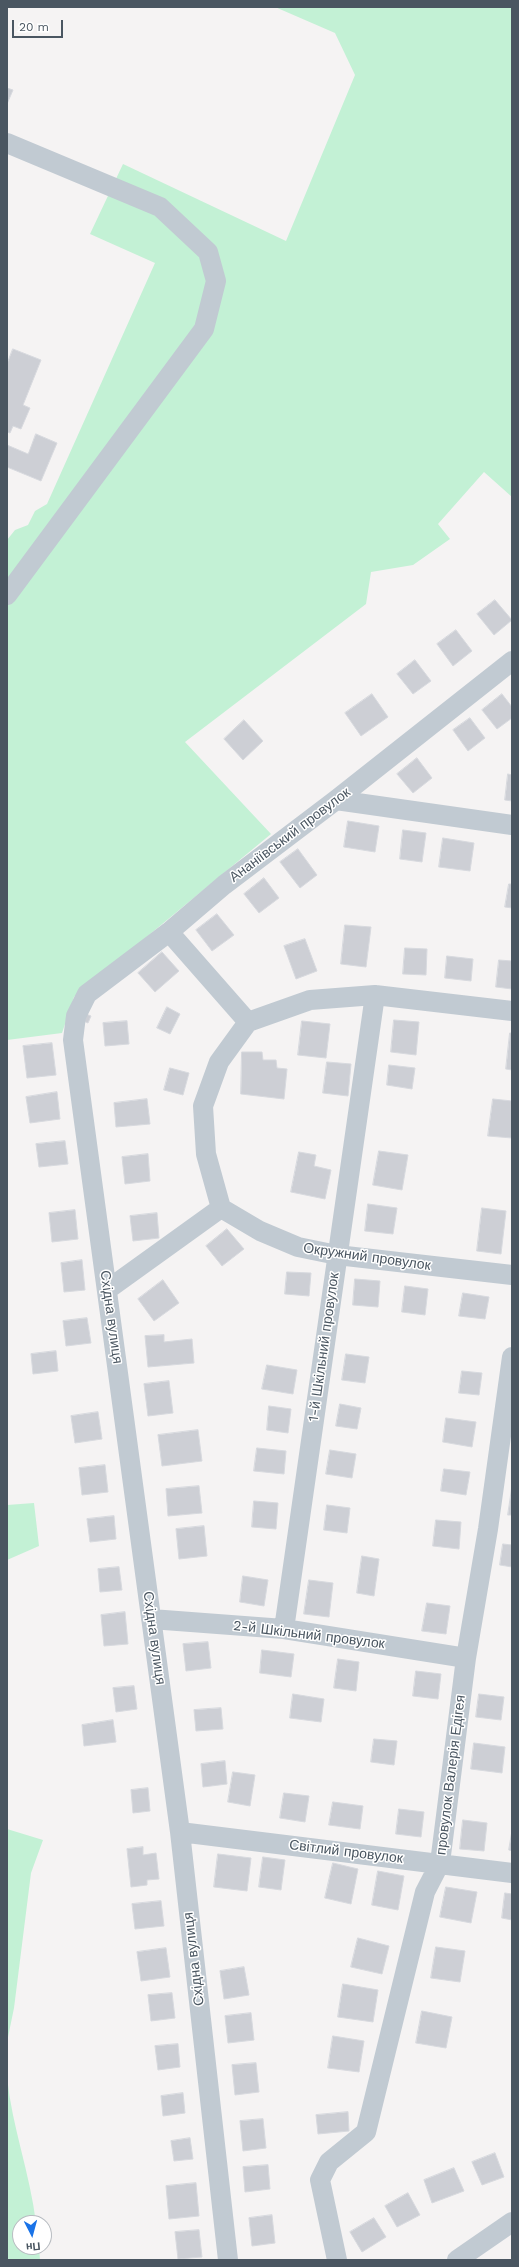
<!DOCTYPE html>
<meta charset="utf-8">
<style>
body{margin:0}
#map{position:relative;width:519px;height:2267px;overflow:hidden;background:#f5f3f3;font-family:"Work Sans",sans-serif}
canvas{display:block}
.frame{position:absolute;inset:0;border:8px solid #4a5661;pointer-events:none}
.north{position:absolute;left:12px;top:2215px;width:40px;height:40px;box-sizing:border-box;background:#fff;border:1px solid #b7bbc0;border-radius:50%;rotate:174deg;font-size:11px;font-weight:700;line-height:16px;text-align:center;color:#4a5661}
.north::after{content:'';display:block;margin:auto;width:14px;height:18px;background:#1a73e8;clip-path:polygon(50% 0,100% 100%,50% 72%,0 100%)}
.scale{position:absolute;left:12px;top:20px;width:51px;height:18px;box-sizing:border-box;border:2px solid #4a5661;border-top:0;padding-left:5px;font-size:12px;line-height:14px;white-space:nowrap;color:#4a5661;-webkit-text-stroke:3px #fff;paint-order:stroke}
</style>
<div id="map">
<canvas width="519" height="2267"></canvas>
<div class="frame"></div>
<div class="north">Пн</div>
<div class="scale">20 m</div>
</div>
<script>
const ctx = document.querySelector('canvas').getContext('2d');
ctx.lineJoin = 'round';
function fillPath(path, color) { ctx.fillStyle = color; ctx.fill(path, 'evenodd'); }
function stroke(path, color, width, dash) { ctx.strokeStyle = color; ctx.lineWidth = width; ctx.lineCap = dash ? 'butt' : 'round'; ctx.setLineDash(dash || []); ctx.stroke(path); }
function label(font, color, halo, rows, align = 'center') {
  ctx.font = font + ' "Work Sans",sans-serif'; ctx.lineWidth = 3; ctx.setLineDash([]); ctx.textBaseline = 'middle'; ctx.strokeStyle = halo; ctx.fillStyle = color; for (const [text, x, y, turn = 0] of rows) {
    ctx.save(); ctx.translate(x, y); ctx.rotate((+turn || 0) * Math.PI / 180); ctx.textAlign = isNaN(turn) ? turn : align; if (halo) ctx.strokeText(text, 0, 0); ctx.fillText(text, 0, 0); ctx.restore();
  }
}
const green = new Path2D(`
 M275 7H512V497L484 472 438 524 450 539 413 565 371 572 366 604 185 742 271 834 74 997 62 1033 7 1040V540L15 530 28 525 35 511 47 504 155 263 90 234 123 164 286 241 355 75 335 33Z
 M34 1503 39 1546 7 1560V1505Z
 M7 1829 43 1840 31 1873 14 2008 7 2042Z
 M7 2077C12 2127 30 2173 36 2223H20V2247H39L40 2260H7Z`);
const building = new Path2D(`
 M7 88 13 90 7 104Z
 M13 349 41 360 23 405 30 408 21 429 13 426 10 433 7 432V364Z
 M36 434 57 443 41 481 7 467V445L28 454Z
 M495 600 512 620 494 635 477 614Z
 M456 630 472 651 453 666 437 644Z
 M415 660 431 681 413 694 397 674Z
 M372 694 388 717 361 736 345 713Z
 M502 694 512 707V718L497 729 482 710Z
 M470 718 485 738 468 751 453 730Z
 M244 720 263 741 243 760 224 739Z
 M417 758 432 778 413 793 397 774Z
 M508 774 512 775V801L505 800Z
 M348 821 379 826 375 852 344 847Z
 M403 830 426 833 422 862 400 859Z
 M443 838 474 843 470 871 439 867Z
 M298 849 317 875 300 888 280 862Z
 M264 878 279 898 259 913 244 894Z
 M509 884H512V908L505 907Z
 M217 914 234 935 212 951 196 930Z
 M345 925 371 927 366 967 341 964Z
 M305 939 317 971 296 979 284 946Z
 M405 948 427 949 426 975 403 974Z
 M162 952 179 971 155 992 138 973Z
 M447 956 473 959 471 981 445 978Z
 M499 960 512 961V989L496 987Z
 M167 1007 180 1014 170 1034 157 1028Z
 M86 1014 91 1016 88 1023 83 1021Z
 M394 1020 419 1022 416 1055 391 1052Z
 M127 1021 129 1044 105 1046 103 1023Z
 M302 1021 330 1024 326 1058 298 1055Z
 M510 1033H512V1070L506 1069Z
 M52 1043 56 1075 27 1078 23 1046Z
 M242 1052H262L263 1060H276L277 1068 287 1069 284 1099 241 1094Z
 M327 1062 351 1064 348 1096 323 1093Z
 M389 1065 415 1068 412 1089 387 1085Z
 M170 1068 189 1073 183 1095 164 1090Z
 M57 1092 60 1119 30 1123 26 1097Z
 M147 1099 150 1124 116 1127 114 1103Z
 M493 1099 512 1101V1138L488 1136Z
 M65 1141 68 1164 39 1167 36 1144Z
 M379 1151 408 1155 402 1190 373 1185Z
 M299 1152 316 1155 314 1166 331 1170 325 1199 291 1192Z
 M148 1154 150 1181 125 1184 122 1157Z
 M368 1204 397 1208 393 1234 365 1231Z
 M482 1208 506 1211 501 1254 477 1251Z
 M75 1210 78 1239 52 1242 49 1213Z
 M157 1213 159 1238 133 1241 130 1216Z
 M227 1229 244 1249 222 1266 206 1246Z
 M82 1260 85 1290 64 1292 61 1263Z
 M287 1272 311 1273 309 1296 285 1294Z
 M355 1279 380 1281 378 1307 353 1305Z
 M163 1280 179 1303 154 1321 138 1299Z
 M405 1286 428 1289 425 1315 402 1312Z
 M463 1293 489 1297 485 1319 459 1316Z
 M87 1318 91 1343 66 1346 63 1321Z
 M164 1335V1342L192 1339 194 1363 148 1367 145 1336Z
 M56 1351 58 1371 33 1374 31 1354Z
 M346 1354 369 1357 365 1383 342 1380Z
 M267 1365 297 1370 293 1394 262 1389Z
 M462 1371 482 1373 479 1395 459 1393Z
 M169 1381 173 1413 148 1416 144 1384Z
 M340 1404 361 1408 357 1429 336 1426Z
 M269 1406 291 1409 288 1433 267 1430Z
 M98 1412 102 1439 75 1443 71 1416Z
 M446 1418 476 1422 472 1447 443 1442Z
 M198 1430 202 1461 162 1466 158 1435Z
 M257 1448 286 1451 284 1474 254 1471Z
 M330 1450 356 1454 352 1478 326 1474Z
 M105 1465 108 1492 82 1495 79 1468Z
 M444 1469 470 1472 466 1495 441 1491Z
 M199 1486 202 1513 168 1516 166 1489Z
 M512 1486V1515H508Z
 M254 1501 278 1503 276 1529 252 1527Z
 M327 1505 350 1508 347 1533 324 1530Z
 M114 1516 116 1539 90 1542 87 1519Z
 M436 1520 461 1522 459 1549 433 1546Z
 M204 1526 207 1556 179 1559 176 1529Z
 M503 1544 512 1545V1567L500 1565Z
 M362 1556 379 1559 374 1596 357 1593Z
 M119 1567 122 1590 100 1592 98 1569Z
 M243 1576 268 1580 264 1606 240 1602Z
 M309 1580 333 1583 329 1617 304 1614Z
 M427 1603 450 1606 446 1634 422 1631Z
 M125 1612 128 1644 104 1646 101 1615Z
 M208 1642 211 1668 186 1671 183 1644Z
 M262 1650 294 1654 291 1677 260 1673Z
 M338 1659 359 1662 356 1691 334 1688Z
 M416 1671 441 1674 438 1699 413 1696Z
 M134 1686 137 1709 116 1712 113 1688Z
 M293 1694 324 1699 321 1722 290 1718Z
 M479 1694 504 1697 501 1720 476 1717Z
 M221 1708 223 1729 196 1731 194 1710Z
 M113 1720 116 1742 84 1746 82 1725Z
 M374 1739 397 1741 394 1765 371 1762Z
 M474 1743 505 1747 502 1773 471 1769Z
 M225 1761 227 1784 203 1787 201 1764Z
 M233 1772 255 1775 250 1806 228 1802Z
 M148 1788 150 1811 133 1813 131 1790Z
 M284 1793 309 1796 305 1822 280 1818Z
 M333 1802 363 1806 360 1829 329 1825Z
 M399 1809 424 1812 421 1837 396 1834Z
 M463 1820 487 1823 484 1851 460 1849Z
 M512 1831V1851L509 1850Z
 M143 1847V1855L156 1853 159 1879 147 1880V1885L131 1887 127 1849Z
 M218 1854 251 1858 247 1891 214 1887Z
 M263 1857 285 1860 281 1890 259 1887Z
 M333 1863 358 1869 351 1904 325 1898Z
 M378 1871 404 1876 398 1910 372 1905Z
 M446 1887 477 1892 471 1923 440 1917Z
 M505 1893 512 1894V1920L502 1918Z
 M161 1901 164 1926 135 1929 132 1904Z
 M358 1938 389 1946 382 1974 351 1967Z
 M436 1947 465 1951 460 1982 431 1978Z
 M166 1948 170 1977 141 1981 137 1952Z
 M244 1967 249 1995 224 1999 220 1971Z
 M343 1984 378 1990 373 2022 338 2017Z
 M172 1993 175 2018 151 2021 148 1995Z
 M422 2011 452 2017 446 2048 416 2043Z
 M251 2013 254 2040 228 2043 225 2016Z
 M333 2036 364 2041 359 2072 328 2068Z
 M178 2044 180 2067 158 2070 155 2046Z
 M256 2063 259 2092 235 2095 232 2065Z
 M183 2093 185 2113 163 2116 161 2096Z
 M348 2112 349 2131 318 2134 316 2115Z
 M263 2119 266 2148 243 2151 240 2121Z
 M190 2138 193 2159 174 2161 171 2141Z
 M495 2153 504 2177 482 2185 472 2162Z
 M268 2165 270 2189 245 2192 243 2167Z
 M454 2168 464 2191 432 2203 424 2180Z
 M196 2183 199 2216 169 2219 166 2186Z
 M408 2193 420 2215 397 2227 385 2206Z
 M272 2215 275 2243 252 2246 249 2218Z
 M374 2218 386 2237 362 2252 350 2232Z
 M199 2230 202 2257 178 2259 175 2232Z`);
const minor = new Path2D(`
 M7 143 160 207 208 252 216 281 204 329 7 595
 M336 800 512 825
 M169 932 248 1022
 M512 1011 375 995 310 1000 248 1022 219 1062 203 1106 206 1154 221 1208 260 1231 298 1247 337 1255 512 1275
 M107 1290 221 1208
 M151 1619 284 1629 466 1658
 M284 1629 375 995
 M180 1832 512 1873
 M228 2260 180 1832 73 1040 76 1016 87 994 169 932 224 885 336 800 512 661
 M337 2260 320 2180 329 2162 366 2132 425 1892 440 1863 466 1658 488 1529 512 1357
 M457 2260 512 2222`);
const streetNames = [
 ["Ананіївський провулок",290,835,-37],
 ["Окружний провулок",367,1257,8],
 ["Східна вулиця",111,1317,82],
 ["1-й Шкільний провулок",324,1347,-82],
 ["2-й Шкільний провулок",309,1635,7],
 ["Східна вулиця",154,1638,82],
 ["провулок Валерія Едігея",451,1775,-83],
 ["Світлий провулок",346,1852,7],
 ["Східна вулиця",194,1959,-97]
];
fillPath(green, '#c3f1d5');
fillPath(building, '#cdcfd5');
stroke(building, '#d7d9de', 1);
stroke(minor, '#c1cad2', 20);
label('14px', '#4a5661', '#fff', streetNames);
</script>
